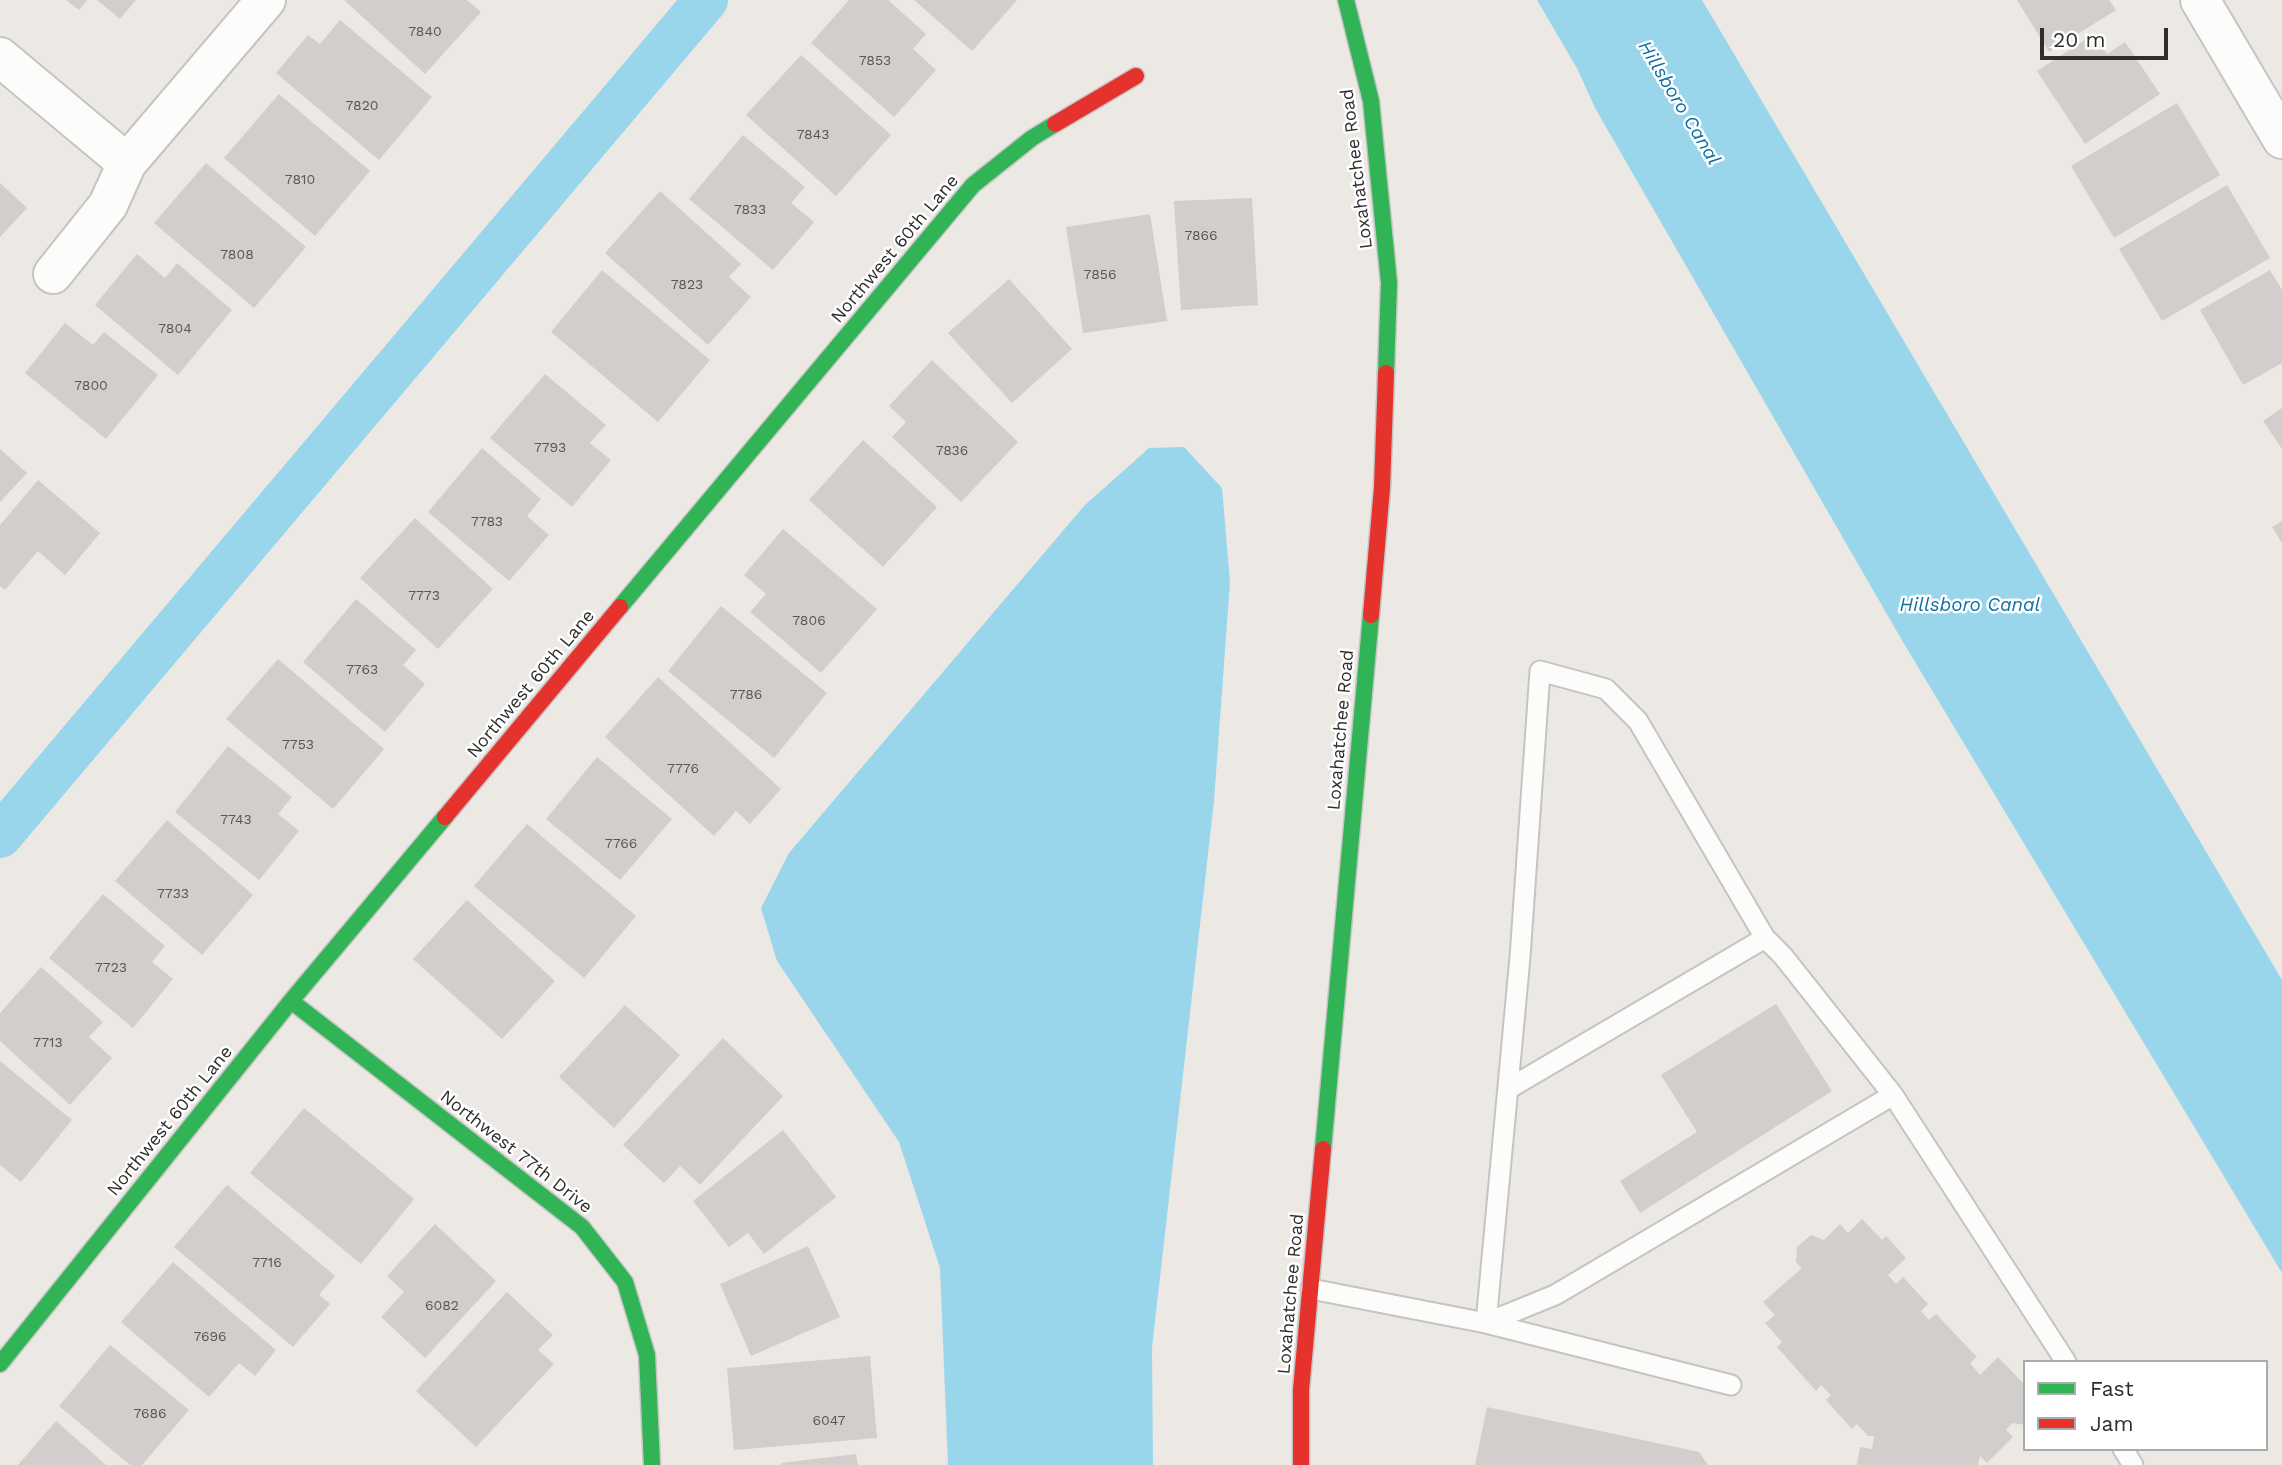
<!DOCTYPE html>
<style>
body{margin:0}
#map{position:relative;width:2282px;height:1465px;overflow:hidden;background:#ece8e4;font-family:"Work Sans",sans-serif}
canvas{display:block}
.legend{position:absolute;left:2023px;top:1360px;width:245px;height:91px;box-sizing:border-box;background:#fff;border:2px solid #ababab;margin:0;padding:9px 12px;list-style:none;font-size:21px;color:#2e2e2e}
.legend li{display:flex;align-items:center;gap:14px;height:35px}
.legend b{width:35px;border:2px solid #ababab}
.scale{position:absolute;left:2040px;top:28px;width:128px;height:32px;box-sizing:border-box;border:4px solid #2e2e2e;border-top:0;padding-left:9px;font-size:21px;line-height:24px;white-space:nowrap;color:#2e2e2e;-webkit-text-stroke:5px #fff;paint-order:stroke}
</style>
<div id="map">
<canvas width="2282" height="1465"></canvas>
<ul class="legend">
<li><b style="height:9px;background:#30b455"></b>Fast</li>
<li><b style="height:9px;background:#e5322d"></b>Jam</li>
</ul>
<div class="scale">20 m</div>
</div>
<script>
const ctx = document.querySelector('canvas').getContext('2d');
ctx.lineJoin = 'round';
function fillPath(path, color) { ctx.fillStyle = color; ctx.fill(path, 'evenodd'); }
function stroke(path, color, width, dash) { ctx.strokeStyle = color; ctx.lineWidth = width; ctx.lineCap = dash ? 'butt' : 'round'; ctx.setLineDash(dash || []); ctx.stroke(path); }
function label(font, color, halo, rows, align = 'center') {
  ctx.font = font + ' "Work Sans",sans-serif'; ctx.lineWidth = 5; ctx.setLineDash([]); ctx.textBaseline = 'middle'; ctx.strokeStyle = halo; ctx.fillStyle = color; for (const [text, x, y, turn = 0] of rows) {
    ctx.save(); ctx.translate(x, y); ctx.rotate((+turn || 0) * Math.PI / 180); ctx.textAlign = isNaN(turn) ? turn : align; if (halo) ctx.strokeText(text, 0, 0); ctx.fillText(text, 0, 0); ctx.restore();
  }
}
const water = new Path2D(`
 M1537 0H1702L2282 980V1273L1903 642 1595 108 1578 70Z
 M1184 447 1222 488 1230 582 1214 801 1152 1348 1153 1465H948L940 1268 899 1142 777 961 761 908 789 853 1084 506 1149 448Z`);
const canal = new Path2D(`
 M0 836 706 0`);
const building = new Path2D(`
 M66 0H87L79 10Z
 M97 0H136L120 19Z
 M344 0H467L481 12 425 74Z
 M849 0H888L926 34 913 49 936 70 894 117 811 43Z
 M914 0H1017L972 51Z
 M2017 0H2109L2116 10 2049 52Z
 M340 20 432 97 379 160 276 73 308 35 320 44Z
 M2094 34 2107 54 2125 42 2160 94 2085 144 2037 71Z
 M801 55 891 135 836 196 746 115Z
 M279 94 370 171 315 236 224 158Z
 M2177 103 2220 175 2114 238 2071 166Z
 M743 135 805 187 791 203 814 222 773 270 689 199Z
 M206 163 306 247 254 308 154 223Z
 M0 183 27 208 0 237Z
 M2227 185 2270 258 2162 321 2119 249Z
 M660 191 741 264 729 277 751 297 708 345 605 253Z
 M1252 198 1258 305 1181 310 1174 201Z
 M1150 214 1167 321 1083 333 1066 227Z
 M137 254 165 278 177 263 232 310 178 375 95 305Z
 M602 270 710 360 658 422 551 332Z
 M2270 270 2282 290V363L2243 385 2200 310Z
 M1009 279 1072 349 1012 403 948 333Z
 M65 323 93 345 104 332 158 375 106 439 25 373Z
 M932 360 1018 442 961 502 892 437 906 422 889 406Z
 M545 374 606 425 590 443 611 460 572 507 490 438Z
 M2282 408V449L2263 421Z
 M863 440 937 507 883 567 809 500Z
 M482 448 541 499 527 516 549 535 509 581 428 512Z
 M0 449 27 473 0 502Z
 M38 480 100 533 65 575 38 551 5 590 0 586V525Z
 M415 518 493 589 438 649 360 578Z
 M2282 521V543L2272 527Z
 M783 529 877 609 821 673 750 612 766 594 744 575Z
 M356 599 416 650 403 665 425 684 385 732 303 662Z
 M721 606 827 693 774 758 668 671Z
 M278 659 384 749 333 809 226 719Z
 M658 677 781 789 750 824 736 811 714 836 605 737Z
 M228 746 292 797 278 814 299 831 259 880 175 812Z
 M597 757 672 819 620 880 546 819Z
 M167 820 253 895 202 955 115 881Z
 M527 824 636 916 584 978 474 886Z
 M103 894 165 946 152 962 173 979 133 1028 49 958Z
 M467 900 555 981 502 1039 413 959Z
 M41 967 103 1022 89 1037 112 1058 70 1105 0 1041V1013Z
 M1776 1004 1832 1091 1640 1213 1620 1181 1697 1132 1661 1075Z
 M625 1005 680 1055 614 1128 559 1077Z
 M723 1038 783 1096 700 1185 680 1166 664 1183 623 1145Z
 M0 1061 72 1120 21 1182 0 1165Z
 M304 1108 414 1199 361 1264 250 1173Z
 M783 1130 836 1197 764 1254 748 1233 729 1247 693 1201Z
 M227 1185 335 1276 319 1295 330 1304 293 1347 174 1247Z
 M1862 1219 1882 1240 1886 1236 1906 1258 1888 1275 1896 1284 1903 1277 1928 1304 1921 1311 1929 1320 1936 1314 1977 1357 1970 1363 1980 1375 1998 1357 2025 1385V1425L2012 1423 2006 1430 2013 1437 1987 1463 1980 1456 1978 1465H1857L1860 1447 1872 1449 1874 1436H1868L1857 1424 1852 1429 1826 1400 1831 1395 1821 1385 1816 1391 1777 1347 1782 1342 1765 1323 1775 1315 1763 1302 1802 1268 1796 1262 1797 1247 1811 1235 1824 1240 1840 1224 1848 1233Z
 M435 1224 496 1281 425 1358 381 1317 404 1292 387 1276Z
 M808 1246 840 1317 751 1356 720 1284Z
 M173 1262 276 1350 255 1376 239 1363 209 1397 121 1322Z
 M507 1292 553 1335 538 1350 554 1364 476 1447 416 1391Z
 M110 1345 189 1410 142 1465H130L59 1406Z
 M870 1356 877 1438 734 1450 727 1368Z
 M1487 1407 1699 1452 1708 1465H1475Z
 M56 1421 106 1465H18Z
 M856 1454 858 1465H781V1463Z`);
const lane = new Path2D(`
 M1508 1089 1765 938
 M1893 1095 1555 1295 1486 1323 1520 957 1540 671 1606 689 1638 721 1765 938 1783 956 1893 1095 2066 1362
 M1311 1289 1486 1323 1731 1385
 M2123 1449 2133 1465`);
const street = new Path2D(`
 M2200 0 2282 139
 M0 57 127 163
 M53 274 108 205 127 163 266 0`);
const fast = new Path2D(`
 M1346 0 1371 101 1389 283 1386 373
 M620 607 973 185 1032 138 1055 124
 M291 1001 582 1227 625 1282 647 1355 652 1465
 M1323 1149 1371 615
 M0 1364 291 1001 445 817`);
const jam = new Path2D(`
 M1055 124 1136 76
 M1371 615 1382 488 1386 373
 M445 817 620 607
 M1301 1465V1390L1323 1149`);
const numberNames = [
 ["7840",425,32],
 ["7853",875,61],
 ["7820",362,106],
 ["7843",813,135],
 ["7810",300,180],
 ["7833",750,210],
 ["7866",1201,236],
 ["7808",237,255],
 ["7856",1100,275],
 ["7823",687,285],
 ["7804",175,329],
 ["7800",91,386],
 ["7793",550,448],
 ["7836",952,451],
 ["7783",487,522],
 ["7773",424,596],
 ["7806",809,621],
 ["7763",362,670],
 ["7786",746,695],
 ["7753",298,745],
 ["7776",683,769],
 ["7743",236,820],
 ["7766",621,844],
 ["7733",173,894],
 ["7723",111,968],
 ["7713",48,1043],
 ["7716",267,1263],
 ["6082",442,1306],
 ["7696",210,1337],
 ["7686",150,1414],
 ["6047",829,1421]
];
const streetNames = [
 ["Loxahatchee Road",1357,169,-97],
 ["Northwest 60th Lane",895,249,-50],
 ["Northwest 60th Lane",531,684,-50],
 ["Loxahatchee Road",1341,730,-85],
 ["Northwest 60th Lane",170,1121,-51],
 ["Northwest 77th Drive",516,1152,38],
 ["Loxahatchee Road",1291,1294,-85]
];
const waterNames = [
 ["Hillsboro Canal",1679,103,59],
 ["Hillsboro Canal",1970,605]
];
fillPath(water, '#99d6ec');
stroke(canal, '#99d6ec', 44);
fillPath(building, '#d1cecb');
stroke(lane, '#c5c4c5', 23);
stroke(street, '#c5c4c5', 42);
stroke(fast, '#c5c4c5', 19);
stroke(jam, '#c5c4c5', 19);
stroke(lane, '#fcfcfb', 19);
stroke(street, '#fcfcfb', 38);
stroke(fast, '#30b455', 16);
stroke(jam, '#e5322d', 16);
label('14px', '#585857', null, numberNames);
label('18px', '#2e2e2e', '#fff', streetNames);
label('italic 19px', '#0d6fa3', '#fff', waterNames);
</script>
